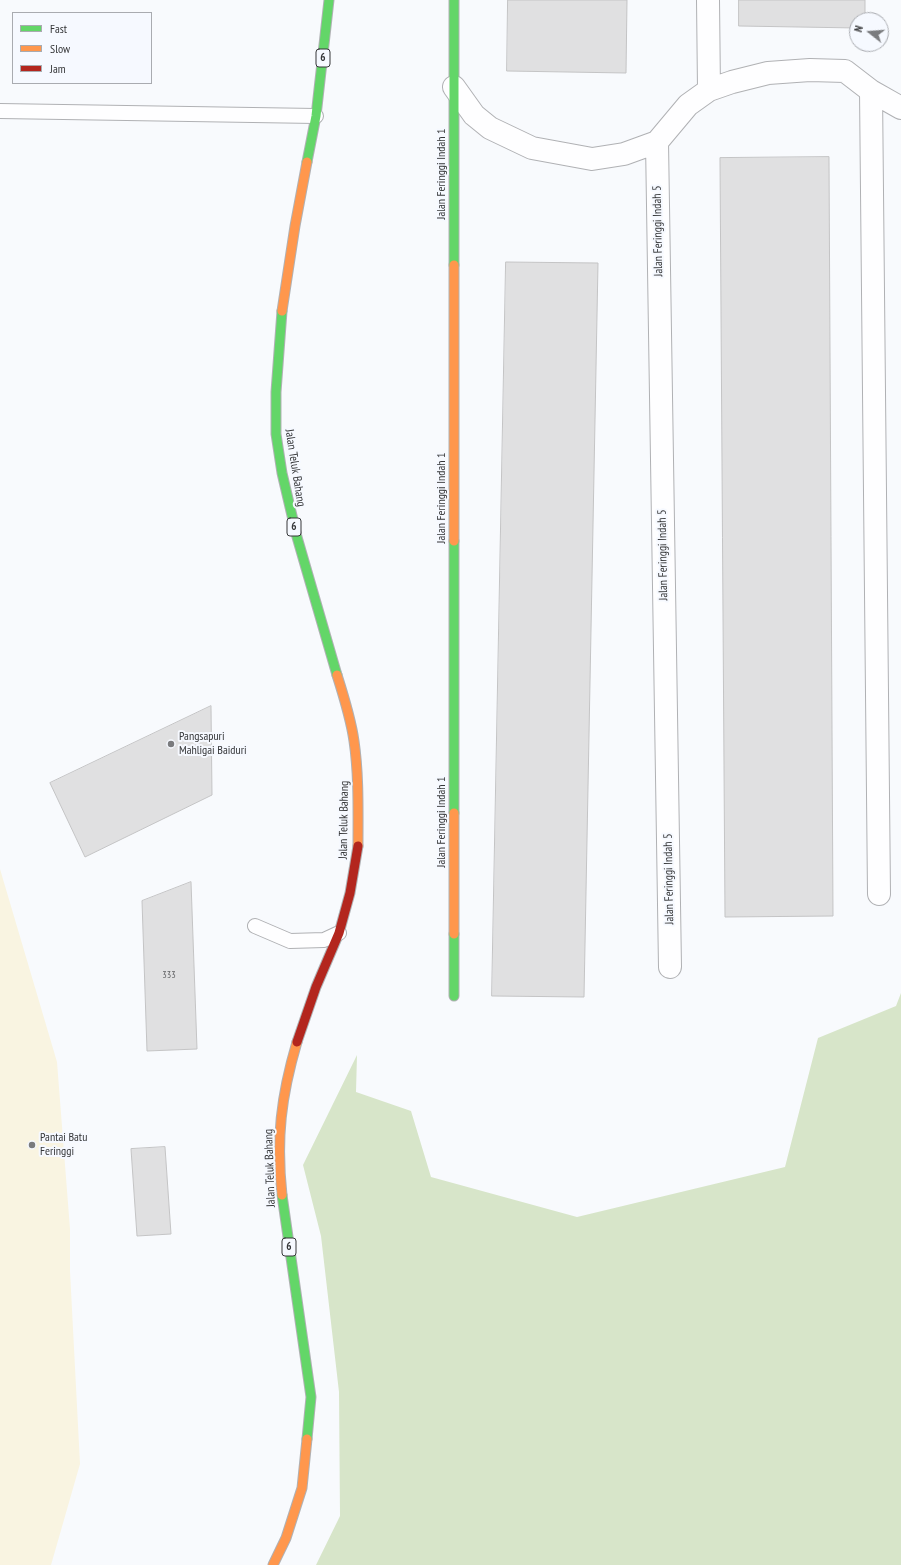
<!DOCTYPE html>
<style>
body{margin:0}
#map{position:relative;width:901px;height:1565px;overflow:hidden;background:#f8fafd;font-family:"PT Sans Narrow",sans-serif}
canvas{display:block}
.legend{position:absolute;left:12px;top:12px;width:140px;height:72px;box-sizing:border-box;background:#f6f9ff;border:1px solid #a9abb0;margin:0;padding:5px 7px;list-style:none;font-size:12px;color:#363739}
.legend li{display:flex;align-items:center;gap:8px;height:20px}
.legend b{width:20px;border:1px solid #a9abb0}
.north{position:absolute;left:849px;top:12px;width:40px;height:40px;box-sizing:border-box;background:#f6f9ff;border:1px solid #a9abb0;border-radius:50%;rotate:287deg;font-size:11px;font-weight:700;line-height:16px;text-align:center;color:#363739}
.north::after{content:'';display:block;margin:auto;width:14px;height:18px;background:#7a7b7e;clip-path:polygon(50% 0,100% 100%,50% 72%,0 100%)}
</style>
<div id="map">
<canvas width="901" height="1565"></canvas>
<ul class="legend">
<li><b style="height:5px;background:#63d668"></b>Fast</li>
<li><b style="height:5px;background:#ff974d"></b>Slow</li>
<li><b style="height:5px;background:#b3261e"></b>Jam</li>
</ul>
<div class="north">N</div>
</div>
<script>
const ctx = document.querySelector('canvas').getContext('2d');
ctx.lineJoin = 'round';
function fillPath(path, color) { ctx.fillStyle = color; ctx.fill(path, 'evenodd'); }
function stroke(path, color, width, dash) { ctx.strokeStyle = color; ctx.lineWidth = width; ctx.lineCap = dash ? 'butt' : 'round'; ctx.setLineDash(dash || []); ctx.stroke(path); }
function label(font, color, halo, rows, align = 'center') {
  ctx.font = font + ' "PT Sans Narrow",sans-serif'; ctx.lineWidth = 4; ctx.setLineDash([]); ctx.textBaseline = 'middle'; ctx.strokeStyle = halo; ctx.fillStyle = color; for (const [text, x, y, turn = 0] of rows) {
    ctx.save(); ctx.translate(x, y); ctx.rotate((+turn || 0) * Math.PI / 180); ctx.textAlign = isNaN(turn) ? turn : align; if (halo) ctx.strokeText(text, 0, 0); ctx.fillText(text, 0, 0); ctx.restore();
  }
}
const forest = new Path2D(`
 M901 993V1565H316L340 1516 339 1392 321 1236 303 1165 357 1055 356 1092 411 1111 431 1177 577 1217 785 1167 818 1038 896 1006Z`);
const sand = new Path2D(`
 M0 869 57 1062 70 1229V1271L80 1464 51 1565H0Z`);
const building = new Path2D(`
 M508 0H627L626 73 507 71Z
 M739 0H865V20H857V28L739 26Z
 M829 157 833 916 725 917 720 158Z
 M506 262 598 263 584 997 492 996Z
 M211 706 212 795 85 857 50 783Z
 M191 882 197 1049 147 1051 142 901Z
 M165 1147 171 1234 137 1236 131 1149Z`);
const lane = new Path2D(`
 M0 111 316 116
 M255 926 290 941 324 940 339 933`);
const street = new Path2D(`
 M708 0 709 90
 M454 87 474 115 490 128 532 148 592 159 624 154 657 142 688 105 709 90 732 82 768 73 810 70 845 71 871 91 901 108
 M871 91 879 894
 M657 142 670 967`);
const fast = new Path2D(`
 M454 0V265
 M307 162 316 116 329 0
 M282 311 276 392V434L282 473 297 537 337 675
 M454 541V813
 M454 934V996
 M282 1195 311 1397 307 1439`);
const slow = new Path2D(`
 M454 265V541
 M282 311 295 226 307 162
 M337 675C344 697 351 719 354 741 359 775 358 812 358 846
 M454 813V934
 M282 1195C276 1139 281 1096 297 1042
 M273 1565 286 1538 302 1488 307 1439`);
const jam = new Path2D(`
 M297 1042 316 987 339 933 350 893 358 846`);
const markers = [
 [171,744,4,"#7a7b7e"],
 [32,1145,4,"#7a7b7e"]
];
const numberNames = [
 ["333",169,975]
];
const shields = [
 [323,58,14],
 [294,527,14],
 [289,1247,14]
];
const shieldNames = [
 ["6",323,58],
 ["6",294,527],
 ["6",289,1247]
];
const streetNames = [
 ["Jalan Feringgi Indah 1",442,174,-90],
 ["Jalan Feringgi Indah 5",658,231,-91],
 ["Jalan Teluk Bahang",295,468,81],
 ["Jalan Feringgi Indah 1",442,498,-90],
 ["Jalan Feringgi Indah 5",663,555,-91],
 ["Jalan Teluk Bahang",344,820,-89],
 ["Jalan Feringgi Indah 1",442,822,-90],
 ["Jalan Feringgi Indah 5",669,879,-91],
 ["Jalan Teluk Bahang",270,1168,-92]
];
const poiNames = [
 ["Pangsapuri",179,737],
 ["Mahligai Baiduri",179,751],
 ["Pantai Batu",40,1138],
 ["Feringgi",40,1152]
];
fillPath(forest, '#d7e5c9');
fillPath(sand, '#f9f4e1');
fillPath(building, '#e0e0e1');
stroke(building, '#c4c4c5', 1);
stroke(lane, '#b0b1b4', 16);
stroke(street, '#b0b1b4', 24);
stroke(fast, '#b0b1b4', 11);
stroke(slow, '#b0b1b4', 11);
stroke(jam, '#b0b1b4', 11);
stroke(lane, '#fefeff', 14);
stroke(street, '#fefeff', 22);
stroke(fast, '#63d668', 9);
stroke(slow, '#ff974d', 9);
stroke(jam, '#b3261e', 9);
for (const [x, y, r, color] of markers) { const dot = new Path2D(); dot.arc(x, y, r, 0, 2 * Math.PI); ctx.fillStyle = color; ctx.fill(dot); stroke(dot, '#f6f9ff', 1.5); }
label('10px', '#606163', null, numberNames);
for (const [x, y, w] of shields) { const box = new Path2D(); box.roundRect(x - w / 2, y - 9, w, 18, 3); ctx.fillStyle = '#f6f9ff'; ctx.fill(box); stroke(box, '#363739', 1); }
label('bold 11px', '#363739', null, shieldNames);
label('12px', '#363739', '#f6f9ff', streetNames);
label('12px', '#363739', '#f6f9ff', poiNames, 'left');
</script>
